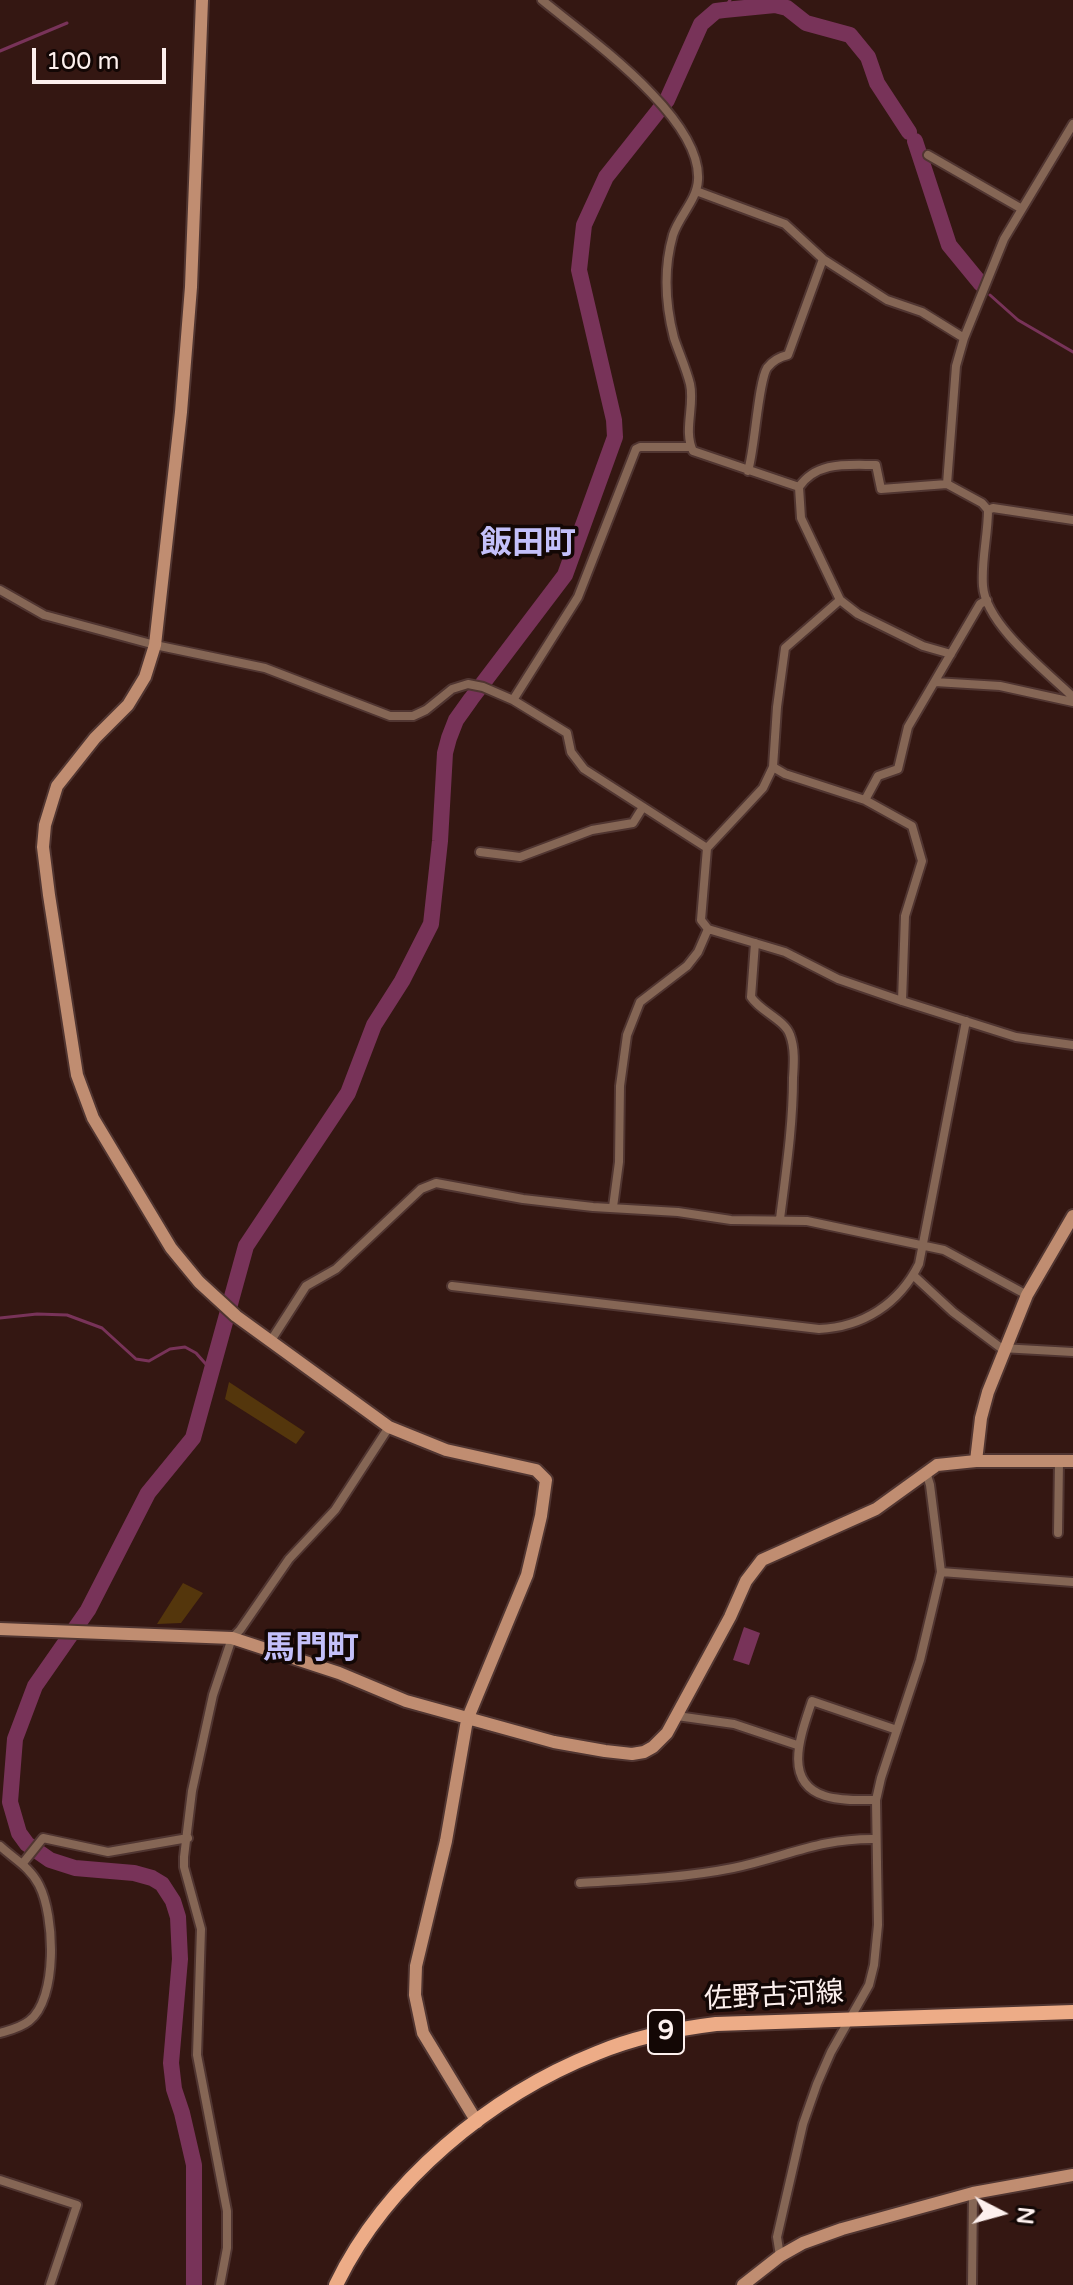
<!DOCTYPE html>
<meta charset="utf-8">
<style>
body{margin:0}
#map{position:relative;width:1073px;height:2285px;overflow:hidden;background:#341712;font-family:"Varela Round",sans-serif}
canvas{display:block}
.north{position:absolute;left:961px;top:2173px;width:80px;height:80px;-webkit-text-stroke:6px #130705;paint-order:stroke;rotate:96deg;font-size:22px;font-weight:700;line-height:32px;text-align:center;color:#fdf0ee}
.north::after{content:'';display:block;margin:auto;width:28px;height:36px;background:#fdf0ee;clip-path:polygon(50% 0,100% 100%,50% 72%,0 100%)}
.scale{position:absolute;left:32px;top:48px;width:134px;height:36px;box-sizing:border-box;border:4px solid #fdf0ee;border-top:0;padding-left:10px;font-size:24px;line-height:28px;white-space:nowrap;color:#fdf0ee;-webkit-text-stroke:6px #130705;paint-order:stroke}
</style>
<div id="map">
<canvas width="1073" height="2285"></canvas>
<div class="north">N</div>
<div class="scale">100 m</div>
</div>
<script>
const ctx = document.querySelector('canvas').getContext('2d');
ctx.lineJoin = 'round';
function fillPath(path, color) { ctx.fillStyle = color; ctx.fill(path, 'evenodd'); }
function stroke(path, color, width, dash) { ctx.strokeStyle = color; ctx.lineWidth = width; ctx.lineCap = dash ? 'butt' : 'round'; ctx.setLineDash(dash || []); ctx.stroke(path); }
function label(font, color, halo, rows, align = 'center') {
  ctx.font = font + ' "Varela Round","Noto Sans JP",sans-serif'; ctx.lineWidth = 7; ctx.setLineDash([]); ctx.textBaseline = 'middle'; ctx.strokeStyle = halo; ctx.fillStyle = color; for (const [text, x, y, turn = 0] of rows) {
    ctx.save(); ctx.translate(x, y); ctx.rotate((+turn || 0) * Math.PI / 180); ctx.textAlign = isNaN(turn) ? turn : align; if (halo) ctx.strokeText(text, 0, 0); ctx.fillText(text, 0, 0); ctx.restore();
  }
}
const green = new Path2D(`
 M229 1382 305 1432 296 1444 225 1399Z
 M183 1583 203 1593 181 1623 157 1624Z`);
const water = new Path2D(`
 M744 1627 760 1633 749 1665 733 1660Z`);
const stream = new Path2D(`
 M724 10 730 0
 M0 51 67 23
 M990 295 1018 320 1073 352
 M0 1318 37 1314 67 1315 102 1328 136 1359 149 1361 170 1349 185 1347 196 1353 212 1371`);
const river = new Path2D(`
 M915 141 949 245 981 284
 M194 2285V2165L182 2113 174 2089 171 2063 180 1959 178 1917 173 1901 162 1884 152 1878 134 1873 75 1868 50 1860 27 1844 19 1833 10 1802 15 1739 35 1686 88 1610 148 1493 193 1438 246 1246 348 1093 374 1025 402 981 431 924 440 841 445 753 449 738 456 720 471 699 565 575 615 437 614 420 579 270 584 225 606 177 667 100 701 24 716 11 724 10 775 5 787 8 806 23 850 35 868 57 877 83 909 132`);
const street = new Path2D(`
 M542 0C587 37 702 117 698 180 697 200 679 216 673 235 663 270 665 303 674 338 679 353 686 368 690 384 695 405 683 431 693 451L799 487 801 518 840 600 858 614 923 646 951 654
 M1073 124 1004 239 964 338 956 366 947 484 982 503 988 510C988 535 981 561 983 586 986 625 1046 671 1073 697
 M928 155 1022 209
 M696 191 785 224 823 259 887 300 922 312 964 338
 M748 471C755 448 758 383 767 368 773 360 779 357 788 355L823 259
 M799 487C817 461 847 465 876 465L881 489 947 484
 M988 510 993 508 1073 520
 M0 590 44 615 155 645 265 668 390 716H413L426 710 452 689 468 684 483 687 513 700 567 733 571 752 584 769 707 848
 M840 600 785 648 777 707 773 767 763 788 707 848 701 920 708 929 785 952 838 979 902 1001 1016 1037 1073 1045
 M935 682 1000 686 1073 702
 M513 700 578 597 636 449 640 447H691
 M773 767 785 774 865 800 912 826 922 861 905 916 902 1001
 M865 800 878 776 898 769 908 727 980 604 987 600
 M480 852 520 857 592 830 633 823 643 807
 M755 943 751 997C761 1012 785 1020 790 1035 795 1048 794 1064 793 1078 793 1125 786 1171 780 1219
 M613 1207 619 1162 620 1086 627 1035 640 1002 687 966 698 952 708 929
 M913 1275 953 1312 1001 1348 1073 1352
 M452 1286 819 1329C863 1327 899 1304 919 1264L966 1021
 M270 1342 306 1286 336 1269 421 1189 436 1183 523 1199 593 1207 678 1212 731 1220 807 1221 944 1250 1027 1295
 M1058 1533 1059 1461
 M941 1572 1073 1582
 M677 1716 734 1724 797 1745
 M876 1800C860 1800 841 1801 825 1796 781 1782 802 1732 812 1701L897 1730
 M0 1846C14 1859 30 1867 39 1885 55 1916 58 1999 29 2021 20 2028 10 2030 0 2033
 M23 1863 43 1838 108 1852 188 1838
 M580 1883C631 1880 683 1878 733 1868 786 1857 819 1838 876 1839
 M0 2180 77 2205 50 2285
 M780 2256 777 2237 803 2124 817 2084 831 2052 869 1985 874 1965 878 1925 876 1800 881 1778 920 1660 941 1572 930 1485 926 1472
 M220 2285 227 2248V2211L197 2055 201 1929 184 1867V1857L192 1791 213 1695 232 1638 240 1630 289 1559 335 1510 389 1427
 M972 2285 973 2193`);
const secondary = new Path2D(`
 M202 0 191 287 181 412 155 645 145 677 128 705 95 738 57 786 45 825 43 847 49 895 77 1075 93 1118 171 1248 199 1282 236 1316 389 1427 446 1450 536 1470 546 1480 541 1516 527 1575 467 1720 446 1841 416 1966 415 1995 423 2033 477 2122
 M976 1461 981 1418 988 1392 1027 1295 1073 1216
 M0 1629 232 1638 339 1673 406 1701 554 1742 605 1751 632 1754 644 1752 653 1747 667 1733 730 1617 746 1581 762 1560 876 1509 937 1465 976 1461H1073
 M743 2285 780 2256 803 2243 842 2229 973 2193 1073 2175`);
const primary = new Path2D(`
 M336 2285C386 2181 491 2095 597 2053 635 2037 675 2029 716 2024L1073 2012`);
const shields = [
 [666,2032,36]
];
const shieldNames = [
 ["9",666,2032]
];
const streetNames = [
 ["佐野古河線",774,1997,-3]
];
const quarterNames = [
 ["飯田町",528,545],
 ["馬門町",311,1650]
];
fillPath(green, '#54360c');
fillPath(water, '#783359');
stroke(stream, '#783359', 3);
stroke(river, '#783359', 16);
stroke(street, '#503531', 12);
stroke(secondary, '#503531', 16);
stroke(primary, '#503531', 18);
stroke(street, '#856655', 8);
stroke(secondary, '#c08d71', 12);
stroke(primary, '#edac87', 14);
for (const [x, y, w] of shields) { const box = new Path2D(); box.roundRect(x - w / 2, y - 22, w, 44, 6); ctx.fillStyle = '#130705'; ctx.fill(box); stroke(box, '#fdf0ee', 2); }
label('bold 26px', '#fdf0ee', null, shieldNames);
label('28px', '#fdf0ee', '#130705', streetNames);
label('bold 32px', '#c3c0fa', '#130705', quarterNames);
</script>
